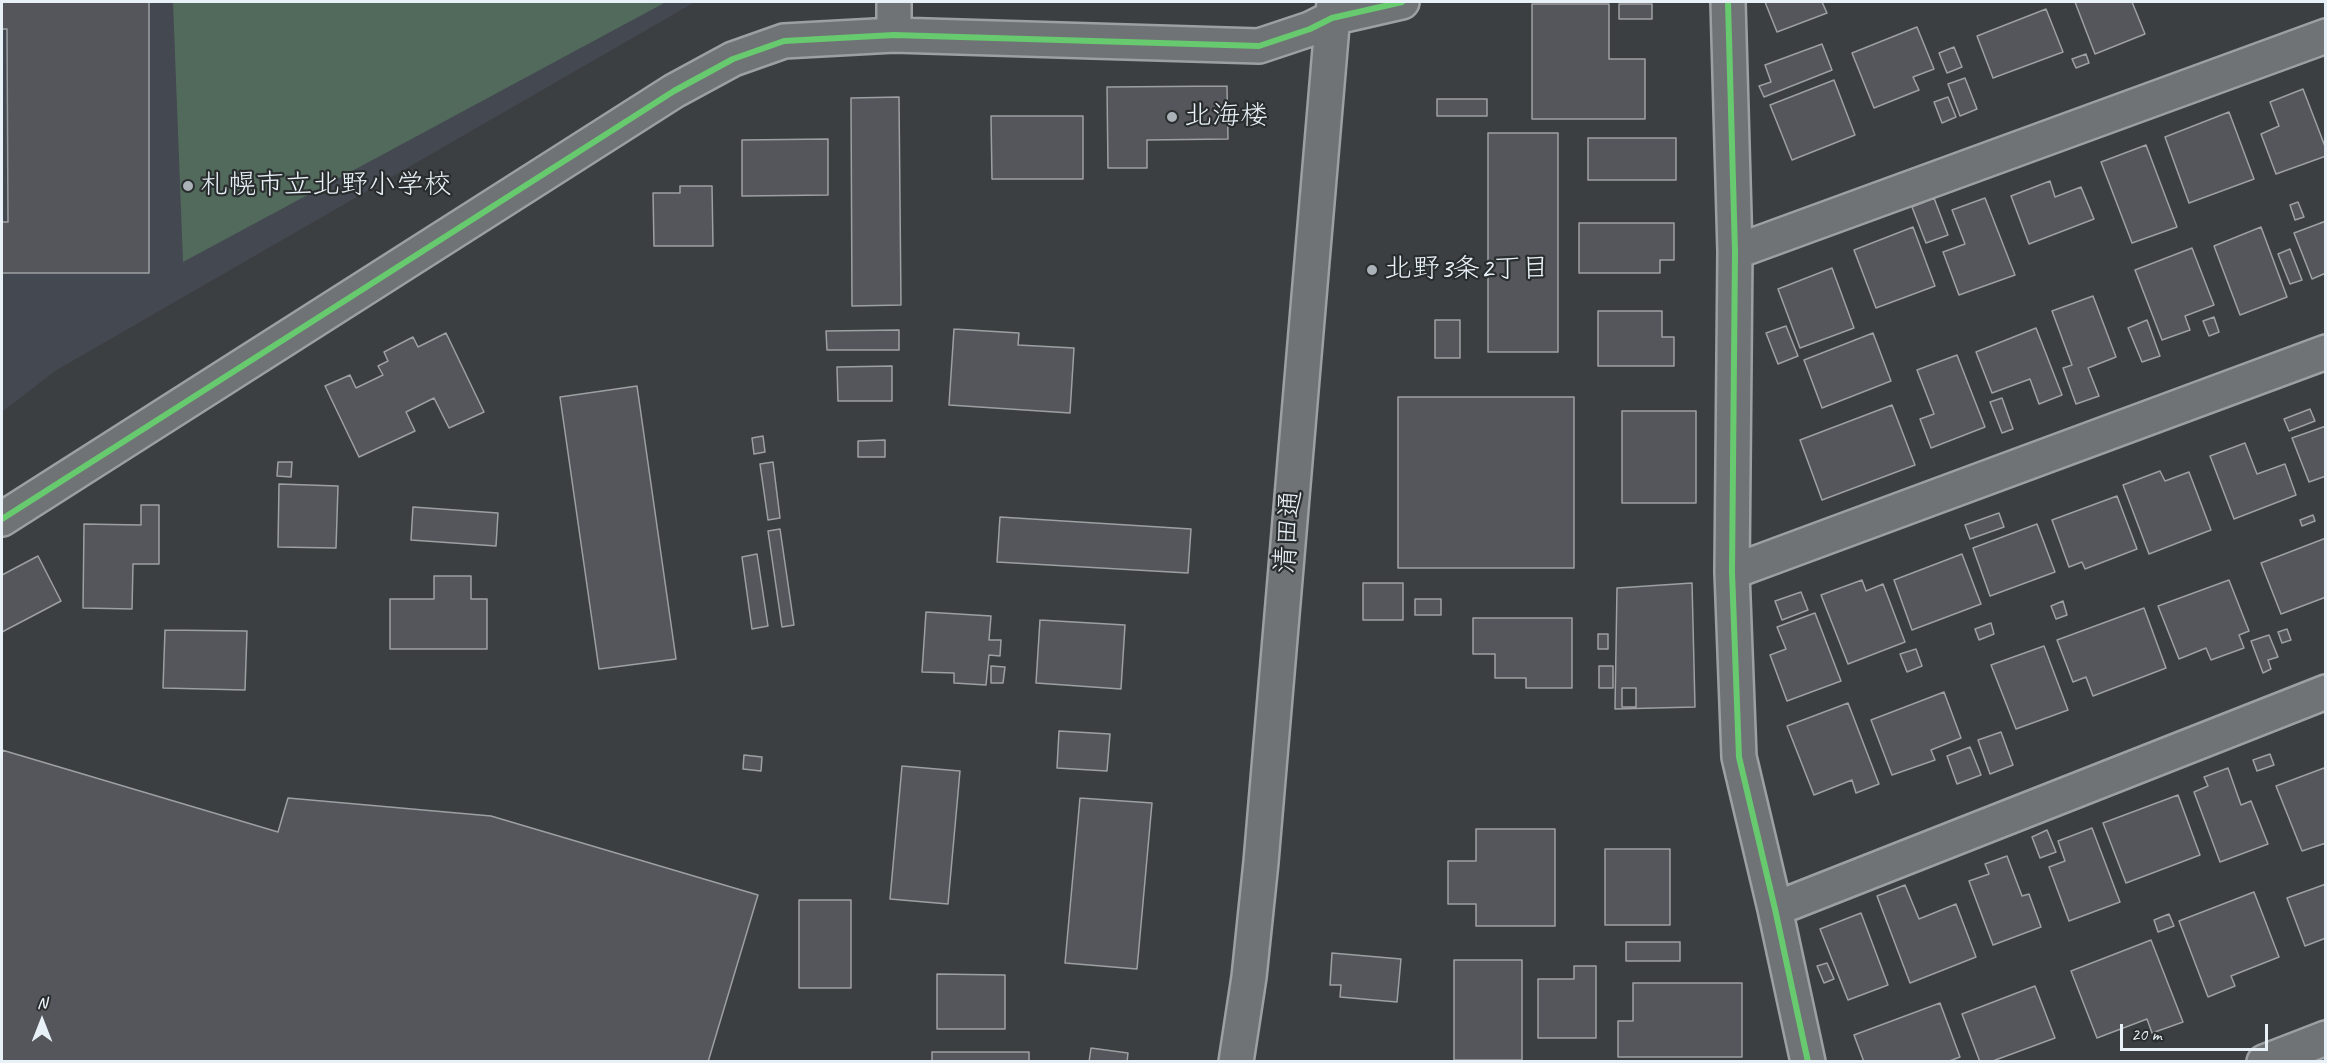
<!DOCTYPE html>
<meta charset="utf-8">
<style>
body{margin:0}
#map{position:relative;width:2327px;height:1063px;overflow:hidden;background:#3c3f42;font-family:Caveat,sans-serif}
canvas{display:block}
.frame{position:absolute;inset:0;border:3px solid #e8f1f8;pointer-events:none}
.north{position:absolute;left:12px;top:991px;width:60px;height:60px;-webkit-text-stroke:4px #2a2d2e;paint-order:stroke;rotate:0deg;font-size:16px;font-weight:700;line-height:24px;text-align:center;color:#e8f1f8}
.north::after{content:'';display:block;margin:auto;width:21px;height:27px;background:#e8f1f8;clip-path:polygon(50% 0,100% 100%,50% 72%,0 100%)}
.scale{position:absolute;left:2120px;top:1024px;width:148px;height:27px;box-sizing:border-box;border:3px solid #e8f1f8;border-top:0;padding-left:8px;font-size:18px;line-height:21px;white-space:nowrap;color:#e8f1f8;-webkit-text-stroke:4px #2a2d2e;paint-order:stroke}
</style>
<div id="map">
<canvas width="2327" height="1063"></canvas>
<div class="frame"></div>
<div class="north">N</div>
<div class="scale">20 m</div>
</div>
<script>
const g = document.querySelector('canvas').getContext('2d');
g.lineJoin = 'round';
function fill(path, color) {
  g.fillStyle = color;
  g.fill(path, 'evenodd');
}
function toPath(rows) {
  const path = new Path2D();
  for (const r of rows) {
    path.moveTo(r[0], r[1]);
    for (let i = 2; i < r.length; i += 2) path.lineTo(r[i], r[i + 1]);
  }
  return path;
}
function trace(path, color, width, dash) {
  g.strokeStyle = color;
  g.lineWidth = width;
  g.lineCap = dash ? 'butt' : 'round';
  g.setLineDash(dash || []);
  g.stroke(path);
}
function label(font, color, halo, rows, align = 'center') {
  g.font = font + ' Caveat,"Klee One",sans-serif';
  g.lineWidth = 4.5;
  g.setLineDash([]);
  g.textBaseline = 'middle';
  g.strokeStyle = halo;
  g.fillStyle = color;
  for (const [text, x, y, turn = 0] of rows) {
    g.save();
    g.translate(x, y);
    g.rotate((+turn || 0) * Math.PI / 180);
    g.textAlign = isNaN(turn) ? turn : align;
    if (halo) g.strokeText(text, 0, 0);
    g.fillText(text, 0, 0);
    g.restore();
  }
}
const built = toPath([
 [2,2,695,2,55,371,2,412]
]);
const green = toPath([
 [173,2,666,2,183,262]
]);
const building = toPath([
 [2,2,149,2,149,273,2,273,2,222,8,222,7,29,2,29,2,2],
 [1765,2,1822,2,1827,13,1777,32,1765,2],
 [2075,2,2132,2,2145,34,2095,54,2075,2],
 [1532,4,1609,4,1609,59,1645,59,1645,119,1532,119,1532,4],
 [1619,4,1652,4,1652,19,1619,19,1619,4],
 [2046,9,2063,52,1993,78,1977,36,2046,9],
 [1917,27,1934,69,1913,77,1919,90,1874,108,1852,53,1917,27],
 [1822,44,1832,70,1764,97,1759,86,1771,82,1765,65,1822,44],
 [1954,47,1962,67,1947,73,1939,53,1954,47],
 [2086,54,2089,63,2076,68,2072,59,2086,54],
 [1965,78,1977,109,1960,116,1948,84,1965,78],
 [1834,80,1855,135,1792,160,1770,105,1834,80],
 [1227,86,1228,139,1147,140,1147,168,1108,168,1107,87,1227,86],
 [2303,89,2326,149,2326,156,2276,174,2261,134,2279,126,2270,102,2303,89],
 [899,97,901,305,852,306,851,98,899,97],
 [1948,97,1956,117,1942,123,1934,102,1948,97],
 [1437,99,1487,99,1487,116,1437,116,1437,99],
 [2229,112,2254,179,2189,203,2165,137,2229,112],
 [991,116,1083,116,1083,179,992,179,991,116],
 [1488,133,1558,133,1558,352,1488,352,1488,133],
 [1588,138,1676,138,1676,180,1588,180,1588,138],
 [828,139,828,195,742,196,742,140,828,139],
 [2146,145,2177,227,2132,243,2101,162,2146,145],
 [2050,181,2055,197,2081,187,2094,219,2029,244,2011,196,2050,181],
 [680,186,712,186,713,246,654,246,653,193,680,193,680,186],
 [1934,198,1948,235,1926,243,1912,207,1934,198],
 [1985,198,2015,275,1959,295,1943,252,1965,244,1952,210,1985,198],
 [2298,202,2304,217,2295,220,2290,205,2298,202],
 [2326,221,2326,273,2312,279,2294,233,2326,221],
 [1579,223,1674,223,1674,260,1660,260,1660,273,1579,273,1579,223],
 [1913,227,1935,286,1876,308,1854,250,1913,227],
 [2261,227,2287,297,2240,315,2214,246,2261,227],
 [2192,248,2214,305,2185,316,2190,330,2162,340,2135,270,2192,248],
 [2290,249,2302,280,2290,284,2278,254,2290,249],
 [1832,268,1854,328,1800,348,1778,289,1832,268],
 [2093,296,2116,357,2088,368,2099,396,2076,404,2063,368,2072,365,2052,311,2093,296],
 [1598,311,1662,311,1662,337,1674,337,1674,366,1598,366,1598,311],
 [2214,317,2219,332,2209,336,2203,321,2214,317],
 [1435,320,1460,320,1460,358,1435,358,1435,320],
 [2147,320,2160,356,2142,362,2128,328,2147,320],
 [1786,326,1798,356,1778,364,1766,333,1786,326],
 [2036,328,2062,395,2039,404,2030,379,1992,393,1976,352,2036,328],
 [954,329,1019,333,1018,345,1074,348,1070,413,949,405,954,329],
 [899,330,899,350,827,350,826,331,899,330],
 [446,333,484,412,449,428,434,398,406,412,415,431,359,457,325,386,350,375,356,388,383,375,378,366,388,361,384,352,413,337,418,347,446,333],
 [1873,333,1891,381,1822,408,1804,360,1873,333],
 [1957,355,1985,427,1931,448,1920,419,1934,414,1917,370,1957,355],
 [892,366,892,401,838,401,837,367,892,366],
 [637,386,676,659,599,669,560,397,637,386],
 [1398,397,1574,397,1574,568,1398,568,1398,397],
 [2002,398,2013,429,2002,433,1990,402,2002,398],
 [1892,405,1915,465,1822,500,1800,440,1892,405],
 [2310,409,2315,421,2289,431,2284,419,2310,409],
 [1622,411,1696,411,1696,503,1622,503,1622,411],
 [2326,426,2326,476,2309,482,2292,438,2326,426],
 [763,436,765,452,754,454,752,438,763,436],
 [885,440,885,457,858,457,858,441,885,440],
 [2245,443,2257,474,2285,464,2296,495,2234,519,2210,456,2245,443],
 [278,462,292,462,291,477,277,476,278,462],
 [773,462,780,518,768,520,760,464,773,462],
 [2160,471,2165,481,2189,472,2211,530,2149,554,2123,485,2160,471],
 [279,484,338,486,336,548,278,547,279,484],
 [2117,496,2137,549,2085,569,2082,562,2069,567,2052,520,2117,496],
 [141,505,159,505,159,564,133,564,132,609,83,608,84,524,141,525,141,505],
 [413,507,498,513,496,546,411,540,413,507],
 [1999,513,2004,527,1970,539,1965,525,1999,513],
 [2313,515,2315,521,2302,526,2300,520,2313,515],
 [1000,517,1191,529,1188,573,997,562,1000,517],
 [2037,524,2055,572,1990,596,1973,548,2037,524],
 [780,529,794,625,782,627,768,531,780,529],
 [2326,538,2326,597,2281,614,2261,563,2326,538],
 [757,554,768,626,752,629,742,557,757,554],
 [1962,554,1981,604,1912,630,1894,580,1962,554],
 [38,556,61,601,2,632,2,575,38,556],
 [434,576,471,576,471,599,487,599,487,649,390,649,390,599,434,599,434,576],
 [1862,580,1866,591,1883,584,1905,642,1848,664,1821,595,1862,580],
 [2229,580,2249,631,2239,635,2244,648,2211,660,2206,648,2179,659,2158,606,2229,580],
 [1363,583,1403,583,1403,620,1363,620,1363,583],
 [1692,583,1695,707,1615,709,1617,588,1692,583],
 [1801,592,1808,610,1782,620,1775,601,1801,592],
 [1415,599,1441,599,1441,615,1415,615,1415,599],
 [2063,601,2067,615,2056,619,2051,606,2063,601],
 [2144,608,2166,668,2093,696,2086,677,2073,682,2057,640,2144,608],
 [926,612,991,616,989,640,1001,640,1000,656,989,655,986,685,954,683,954,673,922,672,926,612],
 [1815,613,1841,681,1787,701,1770,655,1786,649,1777,627,1815,613],
 [1473,618,1572,618,1572,688,1526,688,1526,678,1495,678,1495,654,1473,654,1473,618],
 [1040,620,1125,625,1121,689,1036,683,1040,620],
 [1991,623,1994,634,1979,640,1975,629,1991,623],
 [2287,629,2291,640,2282,643,2278,632,2287,629],
 [165,630,247,631,245,690,163,688,165,630],
 [1598,634,1608,634,1608,649,1598,649,1598,634],
 [2269,635,2278,657,2268,660,2271,669,2263,673,2251,641,2269,635],
 [2044,646,2068,710,2016,729,1991,665,2044,646],
 [1916,649,1922,666,1907,672,1900,654,1916,649],
 [991,666,1005,667,1003,683,991,683,991,666],
 [1599,666,1613,666,1613,688,1599,688,1599,666],
 [1622,688,1636,688,1636,707,1622,707,1622,688],
 [1944,692,1961,738,1931,750,1935,760,1892,775,1871,720,1944,692],
 [1848,703,1879,784,1856,793,1852,780,1814,795,1787,726,1848,703],
 [1059,731,1110,734,1107,771,1057,768,1059,731],
 [2001,732,2013,765,1990,774,1978,740,2001,732],
 [1970,747,1981,775,1957,784,1947,756,1970,747],
 [2,750,278,832,288,798,491,816,758,895,708,1062,2,1062,2,750],
 [2270,754,2274,765,2257,771,2253,760,2270,754],
 [744,755,762,757,761,771,743,769,744,755],
 [902,766,960,771,948,904,890,899,902,766],
 [2228,768,2241,805,2251,801,2268,844,2220,862,2194,792,2208,786,2204,777,2228,768],
 [2324,768,2326,773,2326,843,2302,851,2276,786,2324,768],
 [2178,795,2200,855,2126,883,2103,823,2178,795],
 [1080,798,1152,803,1137,969,1065,963,1080,798],
 [2092,828,2120,902,2069,921,2049,867,2065,861,2058,841,2092,828],
 [1476,829,1555,829,1555,926,1476,926,1476,904,1448,904,1448,861,1476,861,1476,829],
 [2047,830,2056,852,2040,858,2032,837,2047,830],
 [1605,849,1670,849,1670,925,1605,925,1605,849],
 [2007,856,2022,896,2029,894,2041,927,1993,945,1969,881,1989,874,1985,864,2007,856],
 [2326,884,2326,938,2305,946,2287,898,2326,884],
 [1905,885,1919,919,1956,904,1976,957,1910,983,1877,896,1905,885],
 [2254,892,2279,957,2231,976,2235,986,2208,997,2179,921,2254,892],
 [799,900,851,900,851,988,799,988,799,900],
 [1861,913,1888,985,1848,1000,1820,929,1861,913],
 [2169,914,2174,926,2158,932,2154,920,2169,914],
 [2151,940,2183,1022,2152,1033,2147,1019,2097,1038,2071,971,2151,940],
 [1626,942,1680,942,1680,961,1626,961,1626,942],
 [1332,953,1401,959,1397,1002,1340,997,1341,985,1330,985,1332,953],
 [1454,960,1522,960,1522,1060,1454,1060,1454,960],
 [1827,963,1834,979,1824,983,1817,966,1827,963],
 [1574,966,1596,966,1596,1038,1538,1038,1538,979,1574,979,1574,966],
 [937,974,1005,975,1005,1029,937,1029,937,974],
 [1633,983,1742,983,1742,1057,1618,1057,1618,1021,1633,1021,1633,983],
 [2035,986,2055,1038,1990,1062,1980,1062,1962,1014,2035,986],
 [1940,1003,1960,1057,1947,1062,1864,1062,1854,1035,1940,1003],
 [1091,1048,1128,1053,1127,1062,1089,1062,1091,1048],
 [932,1052,1029,1052,1029,1062,932,1062,932,1052]
]);
const minor = toPath([
 [894,2,894,35],
 [1728,2,1735,252,1732,572,1739,757,1775,909,1808,1062],
 [1735,252,2326,36],
 [2,519,674,91,733,59,784,41,894,35,1259,46,1310,29,1332,18,1402,2],
 [1732,572,2326,352],
 [1775,909,2326,692],
 [1236,1062,1249,977,1261,862,1334,2],
 [2264,1062,2326,1038]
]);
const cycleway = toPath([
 [1728,2,1735,252,1732,572,1739,757,1775,909,1808,1062],
 [2,519,674,91,733,59,784,41,894,35,1259,46,1310,29,1332,18,1402,2]
]);
const markers = [
 [1172,117,6,"#acb3b8"],
 [188,186,6,"#acb3b8"],
 [1372,270,6,"#acb3b8"]
];
const poiNames = [
 ["北海楼",1184,117],
 ["札幌市立北野小学校",200,186],
 ["北野3条2丁目",1384,270]
];
const streetNames = [
 ["清田通",1289,532,-85]
];
fill(built, '#444851');
fill(green, '#526a5c');
fill(building, '#54565b');
trace(building, '#9da0a3', 1.5);
trace(minor, '#9da0a3', 38);
trace(minor, '#6f7376', 33);
trace(cycleway, '#67ca6e', 6);
for (const [x, y, r, color] of markers) {
  const dot = new Path2D();
  dot.arc(x, y, r, 0, 2 * Math.PI);
  g.fillStyle = color;
  g.fill(dot);
  trace(dot, '#2a2d2e', 2);
}
label('28px', '#e8f1f8', '#2a2d2e', poiNames, 'left');
label('28px', '#e8f1f8', '#2a2d2e', streetNames);
</script>
